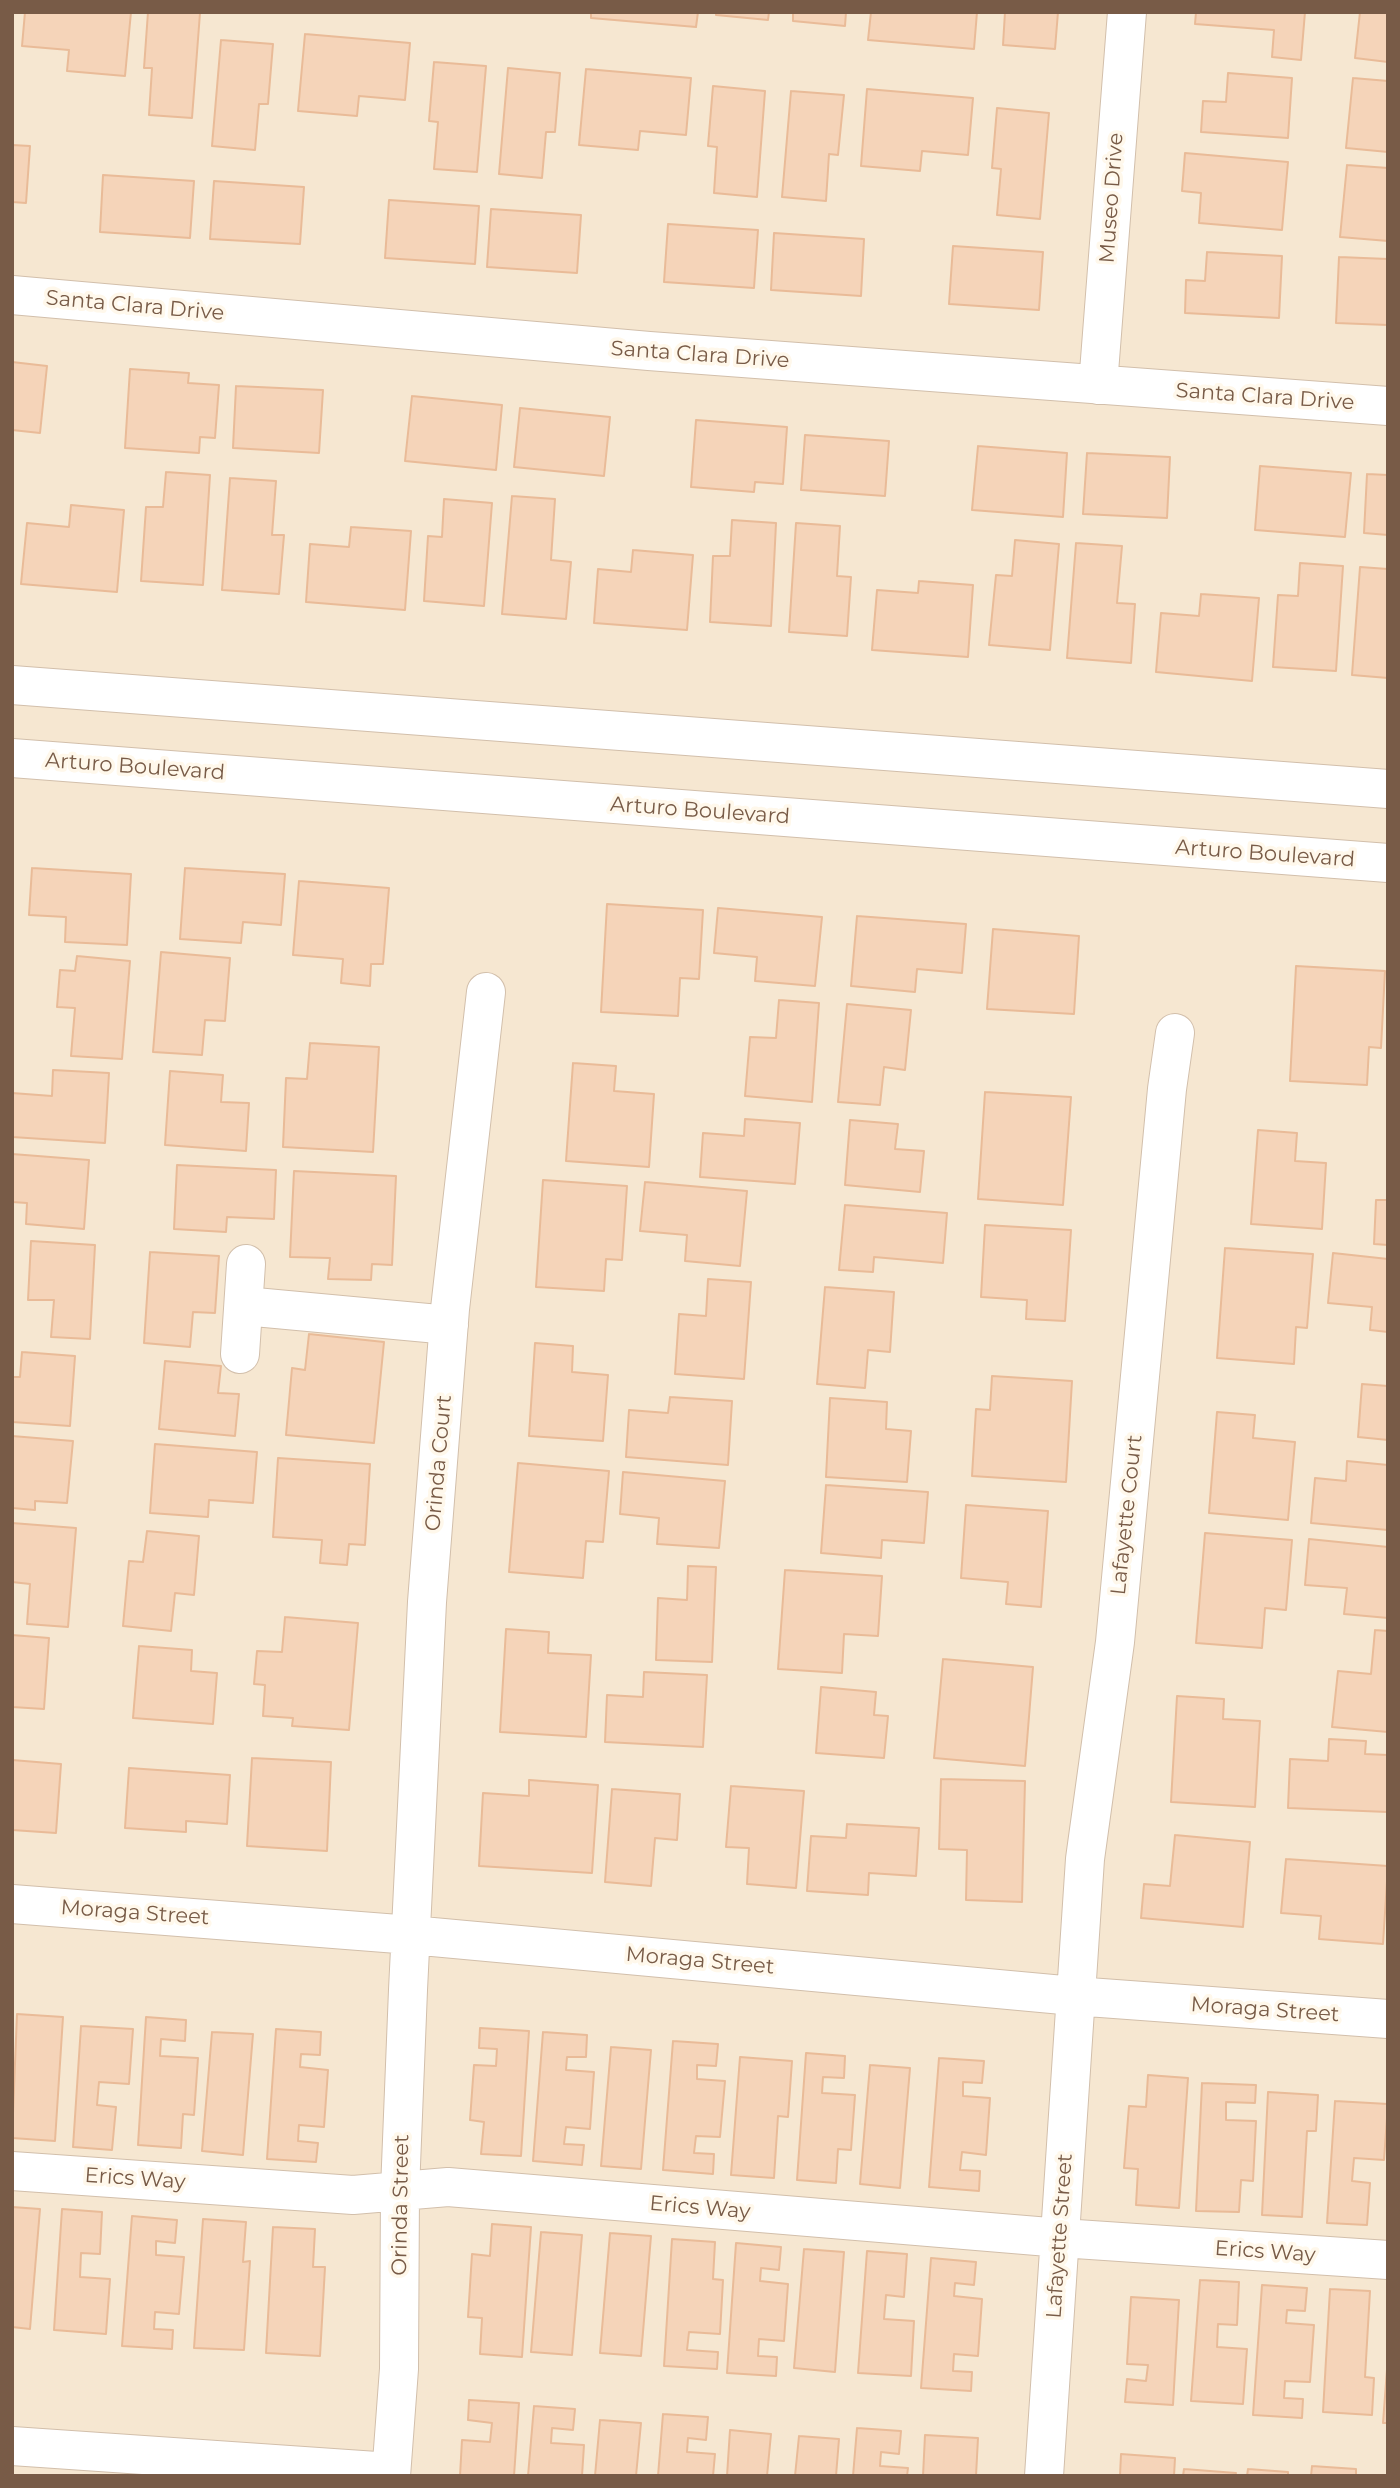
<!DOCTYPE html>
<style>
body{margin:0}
#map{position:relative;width:1400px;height:2488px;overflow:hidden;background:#fef5e4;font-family:Montserrat,sans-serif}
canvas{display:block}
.frame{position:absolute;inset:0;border:14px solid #785b47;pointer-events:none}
</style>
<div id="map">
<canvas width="1400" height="2488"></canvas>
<div class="frame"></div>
</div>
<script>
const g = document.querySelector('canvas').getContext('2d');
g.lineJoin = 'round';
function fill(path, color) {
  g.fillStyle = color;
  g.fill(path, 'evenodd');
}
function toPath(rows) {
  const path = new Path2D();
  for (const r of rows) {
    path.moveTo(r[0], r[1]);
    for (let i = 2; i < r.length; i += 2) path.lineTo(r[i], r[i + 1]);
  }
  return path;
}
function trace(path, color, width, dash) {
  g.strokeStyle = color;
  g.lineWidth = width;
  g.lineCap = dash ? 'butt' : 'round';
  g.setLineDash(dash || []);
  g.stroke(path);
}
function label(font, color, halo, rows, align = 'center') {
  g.font = font + ' Montserrat,sans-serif';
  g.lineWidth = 7;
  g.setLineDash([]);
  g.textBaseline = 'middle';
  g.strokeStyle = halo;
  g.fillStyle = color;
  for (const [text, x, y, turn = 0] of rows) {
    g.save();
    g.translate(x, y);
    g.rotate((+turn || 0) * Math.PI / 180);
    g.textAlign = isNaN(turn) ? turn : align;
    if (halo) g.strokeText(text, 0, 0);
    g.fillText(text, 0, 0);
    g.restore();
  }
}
const residential = toPath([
 [12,12,1388,12,1388,2476,12,2476]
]);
const building = toPath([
 [25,12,131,12,125,76,67,71,69,50,22,46,25,12],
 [148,12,200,13,192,118,149,115,152,68,144,68,148,12],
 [591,12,698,12,696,27,591,18,591,12],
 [716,12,769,12,768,20,716,15,716,12],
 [793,12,846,12,845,26,793,21,793,12],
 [871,12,977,12,974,49,868,40,871,12],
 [1005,12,1058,12,1055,49,1003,45,1005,12],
 [1196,12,1305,12,1301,60,1272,57,1274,30,1195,24,1196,12],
 [1360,12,1388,12,1388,62,1355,58,1360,12],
 [305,34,410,43,405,100,359,96,357,116,298,111,305,34],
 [221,40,273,44,268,104,259,104,255,150,212,146,221,40],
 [434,62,486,66,477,172,434,169,438,122,429,121,434,62],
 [508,68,560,73,555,132,546,132,542,178,499,174,508,68],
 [586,69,691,78,686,135,640,131,638,150,579,145,586,69],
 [1228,73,1292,78,1288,138,1201,132,1203,101,1226,102,1228,73],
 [1353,78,1388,81,1388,152,1346,148,1353,78],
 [713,86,765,91,757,197,714,193,717,147,708,146,713,86],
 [867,89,973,98,968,155,922,151,920,171,861,166,867,89],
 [791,91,844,95,838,155,829,154,826,201,782,197,791,91],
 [997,108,1049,113,1040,219,997,215,1001,169,992,168,997,108],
 [12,145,30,146,26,203,12,202,12,145],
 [1185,153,1288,162,1282,230,1199,223,1201,193,1182,191,1185,153],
 [1347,165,1388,168,1388,241,1340,237,1347,165],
 [103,175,194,181,190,238,100,232,103,175],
 [214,181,304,187,300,244,210,239,214,181],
 [389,200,479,206,475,264,385,258,389,200],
 [491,209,581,215,577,273,487,267,491,209],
 [668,224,758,230,754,288,664,282,668,224],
 [774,233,864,239,861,296,771,290,774,233],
 [953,246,1043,252,1039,310,949,304,953,246],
 [1207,252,1282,256,1279,318,1185,313,1186,280,1205,281,1207,252],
 [1339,257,1388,259,1388,325,1336,323,1339,257],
 [12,362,47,366,40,433,12,430,12,362],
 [130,369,189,373,188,383,219,385,215,438,200,437,199,453,125,448,130,369],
 [236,386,323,390,319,453,233,448,236,386],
 [412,396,502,405,496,470,405,461,412,396],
 [520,408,610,417,604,476,514,467,520,408],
 [696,420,787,427,783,484,755,482,754,492,691,487,696,420],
 [805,435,889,441,885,496,801,490,805,435],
 [978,446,1067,453,1063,517,972,510,978,446],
 [1087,453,1170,457,1167,518,1083,514,1087,453],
 [1260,466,1351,473,1345,537,1255,530,1260,466],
 [166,472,210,475,203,585,141,581,146,507,163,507,166,472],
 [1367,474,1388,475,1388,535,1364,533,1367,474],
 [230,478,276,481,272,535,284,535,279,594,222,590,230,478],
 [512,496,555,499,551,560,571,562,566,619,502,614,512,496],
 [444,499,492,503,484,606,424,601,428,536,442,537,444,499],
 [71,505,124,510,117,592,21,584,27,523,69,527,71,505],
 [732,520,776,523,771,626,710,622,713,556,730,556,732,520],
 [796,523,840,526,837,576,851,577,847,636,789,632,796,523],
 [351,527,411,531,405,610,306,602,310,544,349,547,351,527],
 [1015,540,1059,544,1050,650,989,645,996,575,1012,576,1015,540],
 [1076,543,1122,546,1117,603,1135,604,1131,663,1067,658,1076,543],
 [633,550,693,555,687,630,594,623,598,569,631,572,633,550],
 [1300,563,1343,566,1336,671,1273,667,1278,595,1298,596,1300,563],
 [1360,567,1388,569,1388,678,1352,675,1360,567],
 [919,581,973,585,968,657,872,650,877,590,918,593,919,581],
 [1201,594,1259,598,1252,681,1156,672,1161,613,1199,616,1201,594],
 [32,868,131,874,127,945,65,942,66,917,29,915,32,868],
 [185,868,285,874,281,925,243,922,241,943,180,939,185,868],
 [299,881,389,888,383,964,371,964,370,986,341,983,343,959,293,955,299,881],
 [607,904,703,910,699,979,680,978,678,1016,601,1012,607,904],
 [718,908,822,917,815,986,755,981,757,957,714,953,718,908],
 [857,916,966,924,962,973,917,969,915,992,851,986,857,916],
 [993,929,1079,936,1074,1014,987,1009,993,929],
 [161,952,230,958,225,1021,205,1020,202,1055,153,1052,161,952],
 [77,956,130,961,122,1059,71,1056,75,1008,57,1007,60,970,75,971,77,956],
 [1296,966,1385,971,1381,1048,1369,1047,1367,1085,1290,1081,1296,966],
 [779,1000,819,1003,812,1102,745,1096,750,1037,776,1038,779,1000],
 [847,1004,911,1010,905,1070,884,1067,880,1105,838,1102,847,1004],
 [310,1043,379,1047,373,1152,283,1147,286,1078,307,1079,310,1043],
 [573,1063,616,1066,614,1091,654,1094,649,1167,566,1161,573,1063],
 [53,1070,109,1073,105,1143,12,1137,12,1093,52,1096,53,1070],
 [170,1071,223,1075,221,1102,249,1103,246,1151,165,1145,170,1071],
 [985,1092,1071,1097,1063,1205,978,1199,985,1092],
 [745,1119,800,1123,795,1184,700,1177,703,1133,744,1136,745,1119],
 [850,1120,898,1124,895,1149,924,1151,920,1192,845,1185,850,1120],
 [1258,1130,1297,1133,1295,1161,1326,1163,1322,1229,1251,1224,1258,1130],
 [12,1154,89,1160,84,1229,26,1224,27,1203,12,1202,12,1154],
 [177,1165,276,1170,274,1219,227,1217,226,1232,174,1229,177,1165],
 [294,1171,396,1176,392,1265,372,1264,371,1280,328,1279,330,1258,290,1257,294,1171],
 [543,1180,627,1186,622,1260,606,1259,604,1291,536,1287,543,1180],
 [645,1182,747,1191,740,1266,685,1261,687,1235,640,1231,645,1182],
 [1376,1200,1388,1200,1388,1245,1374,1244,1376,1200],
 [845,1205,947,1213,943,1263,874,1257,873,1272,839,1270,845,1205],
 [985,1225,1071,1230,1065,1321,1026,1319,1027,1300,981,1297,985,1225],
 [31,1241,95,1245,90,1339,51,1337,54,1300,28,1300,31,1241],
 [1225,1248,1313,1254,1307,1328,1296,1327,1294,1364,1217,1358,1225,1248],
 [150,1252,219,1256,215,1313,193,1312,190,1347,144,1343,150,1252],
 [1333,1253,1388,1259,1388,1332,1370,1330,1372,1307,1328,1303,1333,1253],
 [708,1279,751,1282,744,1379,675,1374,679,1314,706,1316,708,1279],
 [825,1287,894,1292,890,1352,868,1350,865,1388,817,1384,825,1287],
 [309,1334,384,1342,374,1443,286,1435,292,1368,305,1370,309,1334],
 [535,1343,573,1346,572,1372,608,1375,603,1441,529,1436,535,1343],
 [22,1352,75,1356,70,1426,12,1422,12,1377,20,1377,22,1352],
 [165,1361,221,1366,218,1393,239,1394,235,1436,159,1429,165,1361],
 [992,1376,1072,1381,1066,1482,972,1476,976,1409,990,1410,992,1376],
 [1362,1384,1388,1386,1388,1440,1358,1437,1362,1384],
 [670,1397,732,1401,728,1465,626,1457,629,1410,668,1413,670,1397],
 [830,1398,887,1402,886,1429,911,1431,907,1482,826,1477,830,1398],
 [1217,1412,1255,1415,1253,1438,1295,1442,1288,1520,1209,1513,1217,1412],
 [12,1436,73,1441,67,1503,35,1501,35,1510,12,1508,12,1436],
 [155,1444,257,1452,253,1503,209,1500,208,1517,150,1513,155,1444],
 [278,1458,370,1464,365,1545,349,1544,347,1565,320,1563,322,1540,273,1537,278,1458],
 [1347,1461,1388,1465,1388,1530,1311,1523,1315,1478,1346,1481,1347,1461],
 [518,1463,609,1471,603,1542,586,1541,583,1578,509,1572,518,1463],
 [623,1472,725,1481,719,1548,657,1544,659,1518,620,1514,623,1472],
 [826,1485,928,1492,924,1543,882,1540,881,1558,821,1553,826,1485],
 [966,1505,1048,1511,1041,1607,1006,1604,1008,1582,961,1578,966,1505],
 [12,1523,76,1528,68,1627,27,1624,30,1584,12,1582,12,1523],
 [147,1531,199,1536,194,1595,175,1593,171,1631,123,1626,129,1561,143,1562,147,1531],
 [1205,1533,1292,1540,1286,1610,1265,1608,1262,1648,1196,1643,1205,1533],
 [1309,1539,1388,1547,1388,1618,1344,1614,1347,1588,1305,1585,1309,1539],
 [688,1566,716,1567,712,1662,656,1660,658,1598,687,1600,688,1566],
 [785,1570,882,1576,878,1636,844,1634,842,1673,778,1669,785,1570],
 [285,1617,358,1623,349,1730,292,1726,293,1718,263,1716,265,1685,254,1684,257,1651,282,1652,285,1617],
 [506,1629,549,1632,548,1653,591,1655,586,1737,500,1732,506,1629],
 [1375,1630,1388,1631,1388,1732,1332,1727,1338,1671,1371,1674,1375,1630],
 [12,1635,49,1638,44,1709,12,1707,12,1635],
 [139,1646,192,1650,191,1671,217,1673,213,1724,133,1718,139,1646],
 [943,1659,1033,1667,1025,1766,934,1758,943,1659],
 [644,1672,707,1675,703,1747,605,1742,607,1695,643,1697,644,1672],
 [821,1687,876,1692,874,1715,888,1716,884,1758,816,1753,821,1687],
 [1177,1696,1224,1699,1223,1719,1260,1721,1255,1807,1171,1802,1177,1696],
 [1329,1739,1366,1741,1365,1754,1388,1755,1388,1812,1288,1808,1290,1759,1328,1761,1329,1739],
 [252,1758,331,1762,327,1851,247,1846,252,1758],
 [12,1760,61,1764,56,1833,12,1830,12,1760],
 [129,1768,230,1775,227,1824,186,1821,186,1832,125,1828,129,1768],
 [941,1779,1025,1781,1022,1902,966,1900,967,1850,939,1849,941,1779],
 [529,1780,598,1785,592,1873,479,1866,483,1793,529,1796,529,1780],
 [731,1786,804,1791,796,1888,747,1884,749,1848,726,1847,731,1786],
 [612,1789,680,1794,677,1840,655,1838,651,1886,605,1882,612,1789],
 [847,1824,919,1828,916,1876,869,1873,868,1895,807,1891,811,1836,846,1838,847,1824],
 [1175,1835,1250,1842,1243,1927,1141,1918,1144,1884,1170,1886,1175,1835],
 [1286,1859,1388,1866,1383,1944,1319,1939,1321,1916,1281,1913,1286,1859],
 [17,2014,63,2017,55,2141,12,2138,17,2014],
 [146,2017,186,2020,185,2041,161,2039,160,2056,198,2058,194,2115,183,2114,181,2148,138,2145,146,2017],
 [81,2026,133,2029,129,2084,99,2082,97,2105,116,2107,112,2150,73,2147,81,2026],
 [480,2028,529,2031,521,2156,481,2154,484,2122,470,2120,474,2065,496,2066,497,2049,479,2048,480,2028],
 [276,2029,321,2032,320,2055,301,2054,300,2067,328,2070,324,2127,299,2125,298,2141,318,2143,316,2162,267,2159,276,2029],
 [212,2032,253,2034,243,2155,202,2151,212,2032],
 [543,2032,587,2035,586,2057,567,2057,566,2070,594,2072,590,2129,566,2127,564,2144,584,2145,582,2165,533,2161,543,2032],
 [673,2041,718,2044,716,2066,697,2065,697,2079,725,2081,720,2137,696,2136,694,2153,714,2154,713,2174,663,2170,673,2041],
 [611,2047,651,2050,641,2169,601,2166,611,2047],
 [806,2053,845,2056,844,2078,823,2077,822,2093,855,2095,851,2150,838,2149,836,2183,797,2180,806,2053],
 [740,2057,792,2061,788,2117,778,2116,774,2178,731,2175,740,2057],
 [939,2058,984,2061,982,2083,963,2082,963,2096,990,2098,986,2155,962,2152,960,2170,980,2171,979,2191,929,2187,939,2058],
 [870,2065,910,2068,900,2188,860,2184,870,2065],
 [1148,2075,1188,2078,1179,2208,1136,2205,1138,2169,1124,2168,1129,2106,1146,2107,1148,2075],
 [1202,2083,1256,2085,1255,2103,1226,2102,1226,2120,1256,2121,1253,2181,1241,2180,1239,2212,1196,2211,1202,2083],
 [1268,2092,1318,2095,1316,2131,1307,2131,1302,2217,1262,2215,1268,2092],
 [1335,2101,1388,2104,1384,2160,1354,2158,1352,2181,1370,2183,1367,2225,1327,2223,1335,2101],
 [12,2207,40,2209,30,2329,12,2327,12,2207],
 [62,2209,102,2212,100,2254,81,2253,80,2277,110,2279,106,2334,54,2330,62,2209],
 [132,2216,177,2220,175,2243,156,2241,156,2255,184,2257,179,2314,155,2312,154,2329,173,2330,172,2349,122,2346,132,2216],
 [203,2219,246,2222,243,2262,250,2261,244,2350,194,2348,203,2219],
 [492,2224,531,2227,522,2357,480,2354,482,2318,468,2317,472,2254,490,2256,492,2224],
 [273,2227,315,2229,313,2267,325,2267,320,2356,266,2353,273,2227],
 [541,2232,582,2235,572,2355,531,2352,541,2232],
 [610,2233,651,2236,641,2356,600,2353,610,2233],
 [672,2239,715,2242,713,2279,723,2280,720,2334,689,2332,687,2350,718,2352,717,2369,664,2366,672,2239],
 [736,2243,781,2247,779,2270,761,2268,760,2281,788,2284,784,2341,759,2339,758,2356,777,2357,776,2376,727,2373,736,2243],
 [804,2249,844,2252,835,2372,794,2368,804,2249],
 [867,2251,907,2254,904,2297,886,2295,884,2319,914,2321,911,2376,858,2373,867,2251],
 [931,2258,976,2262,974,2285,955,2283,954,2296,982,2299,978,2356,954,2354,953,2371,972,2372,971,2391,921,2388,931,2258],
 [1200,2280,1239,2282,1237,2325,1218,2324,1217,2347,1247,2349,1243,2404,1191,2401,1200,2280],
 [1262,2285,1307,2288,1305,2311,1287,2310,1286,2323,1314,2325,1310,2382,1285,2381,1284,2398,1303,2399,1302,2418,1253,2415,1262,2285],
 [1330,2289,1370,2291,1365,2377,1374,2378,1372,2415,1323,2412,1330,2289],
 [1131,2297,1179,2300,1173,2405,1125,2402,1127,2379,1146,2381,1148,2365,1127,2364,1131,2297],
 [1388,2356,1388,2423,1383,2423,1388,2356],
 [469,2400,519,2403,514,2476,460,2476,462,2440,490,2442,492,2423,468,2420,469,2400],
 [534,2406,575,2409,573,2430,552,2428,551,2443,584,2445,582,2476,528,2476,534,2406],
 [663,2414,708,2417,706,2440,688,2438,687,2452,715,2454,713,2476,658,2476,663,2414],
 [600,2420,641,2423,636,2476,595,2476,600,2420],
 [857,2428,901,2431,899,2454,881,2452,880,2466,908,2468,907,2476,853,2476,857,2428],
 [730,2430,771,2434,767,2476,727,2476,730,2430],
 [925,2435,978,2438,976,2476,923,2476,925,2435],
 [799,2436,839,2439,836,2476,795,2476,799,2436],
 [1121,2454,1175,2458,1174,2476,1120,2476,1121,2454],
 [1312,2466,1356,2469,1356,2476,1311,2476,1312,2466],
 [1184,2469,1236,2473,1235,2476,1183,2476,1184,2469],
 [1248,2469,1288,2472,1288,2476,1247,2476,1248,2469]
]);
const minor = toPath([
 [12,295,649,351,1388,406],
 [1098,385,1127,12],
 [12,685,1388,789],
 [12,758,1388,863],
 [244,1306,449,1325],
 [240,1354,246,1264],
 [12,1904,411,1935,1074,1996,1388,2019],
 [12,2171,353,2195,448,2187,1061,2238,1388,2260],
 [12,2446,391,2472],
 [391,2476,399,2369,400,2190,408,1990,427,1602,450,1309,486,992],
 [1044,2476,1085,1859,1115,1642,1167,1089,1175,1033]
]);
const streetNames = [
 ["Museo Drive",1112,198,-86],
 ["Santa Clara Drive",135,306,5],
 ["Santa Clara Drive",700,355,4],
 ["Santa Clara Drive",1265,397,4],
 ["Arturo Boulevard",135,767,4],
 ["Arturo Boulevard",700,811,4],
 ["Arturo Boulevard",1265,854,4],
 ["Orinda Court",439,1463,-85],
 ["Lafayette Court",1127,1515,-84],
 ["Moraga Street",135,1913,4],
 ["Moraga Street",700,1961,5],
 ["Moraga Street",1265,2010,4],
 ["Erics Way",135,2179,4],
 ["Orinda Street",401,2205,-89],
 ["Erics Way",700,2208,5],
 ["Lafayette Street",1060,2236,-86],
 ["Erics Way",1265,2252,4]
];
fill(residential, '#f6e7d1');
fill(building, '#f5d4b9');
trace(building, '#e9bb98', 2);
trace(minor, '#d2bfab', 40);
trace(minor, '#fff', 38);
label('21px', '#785b47', '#fff8eb', streetNames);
</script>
